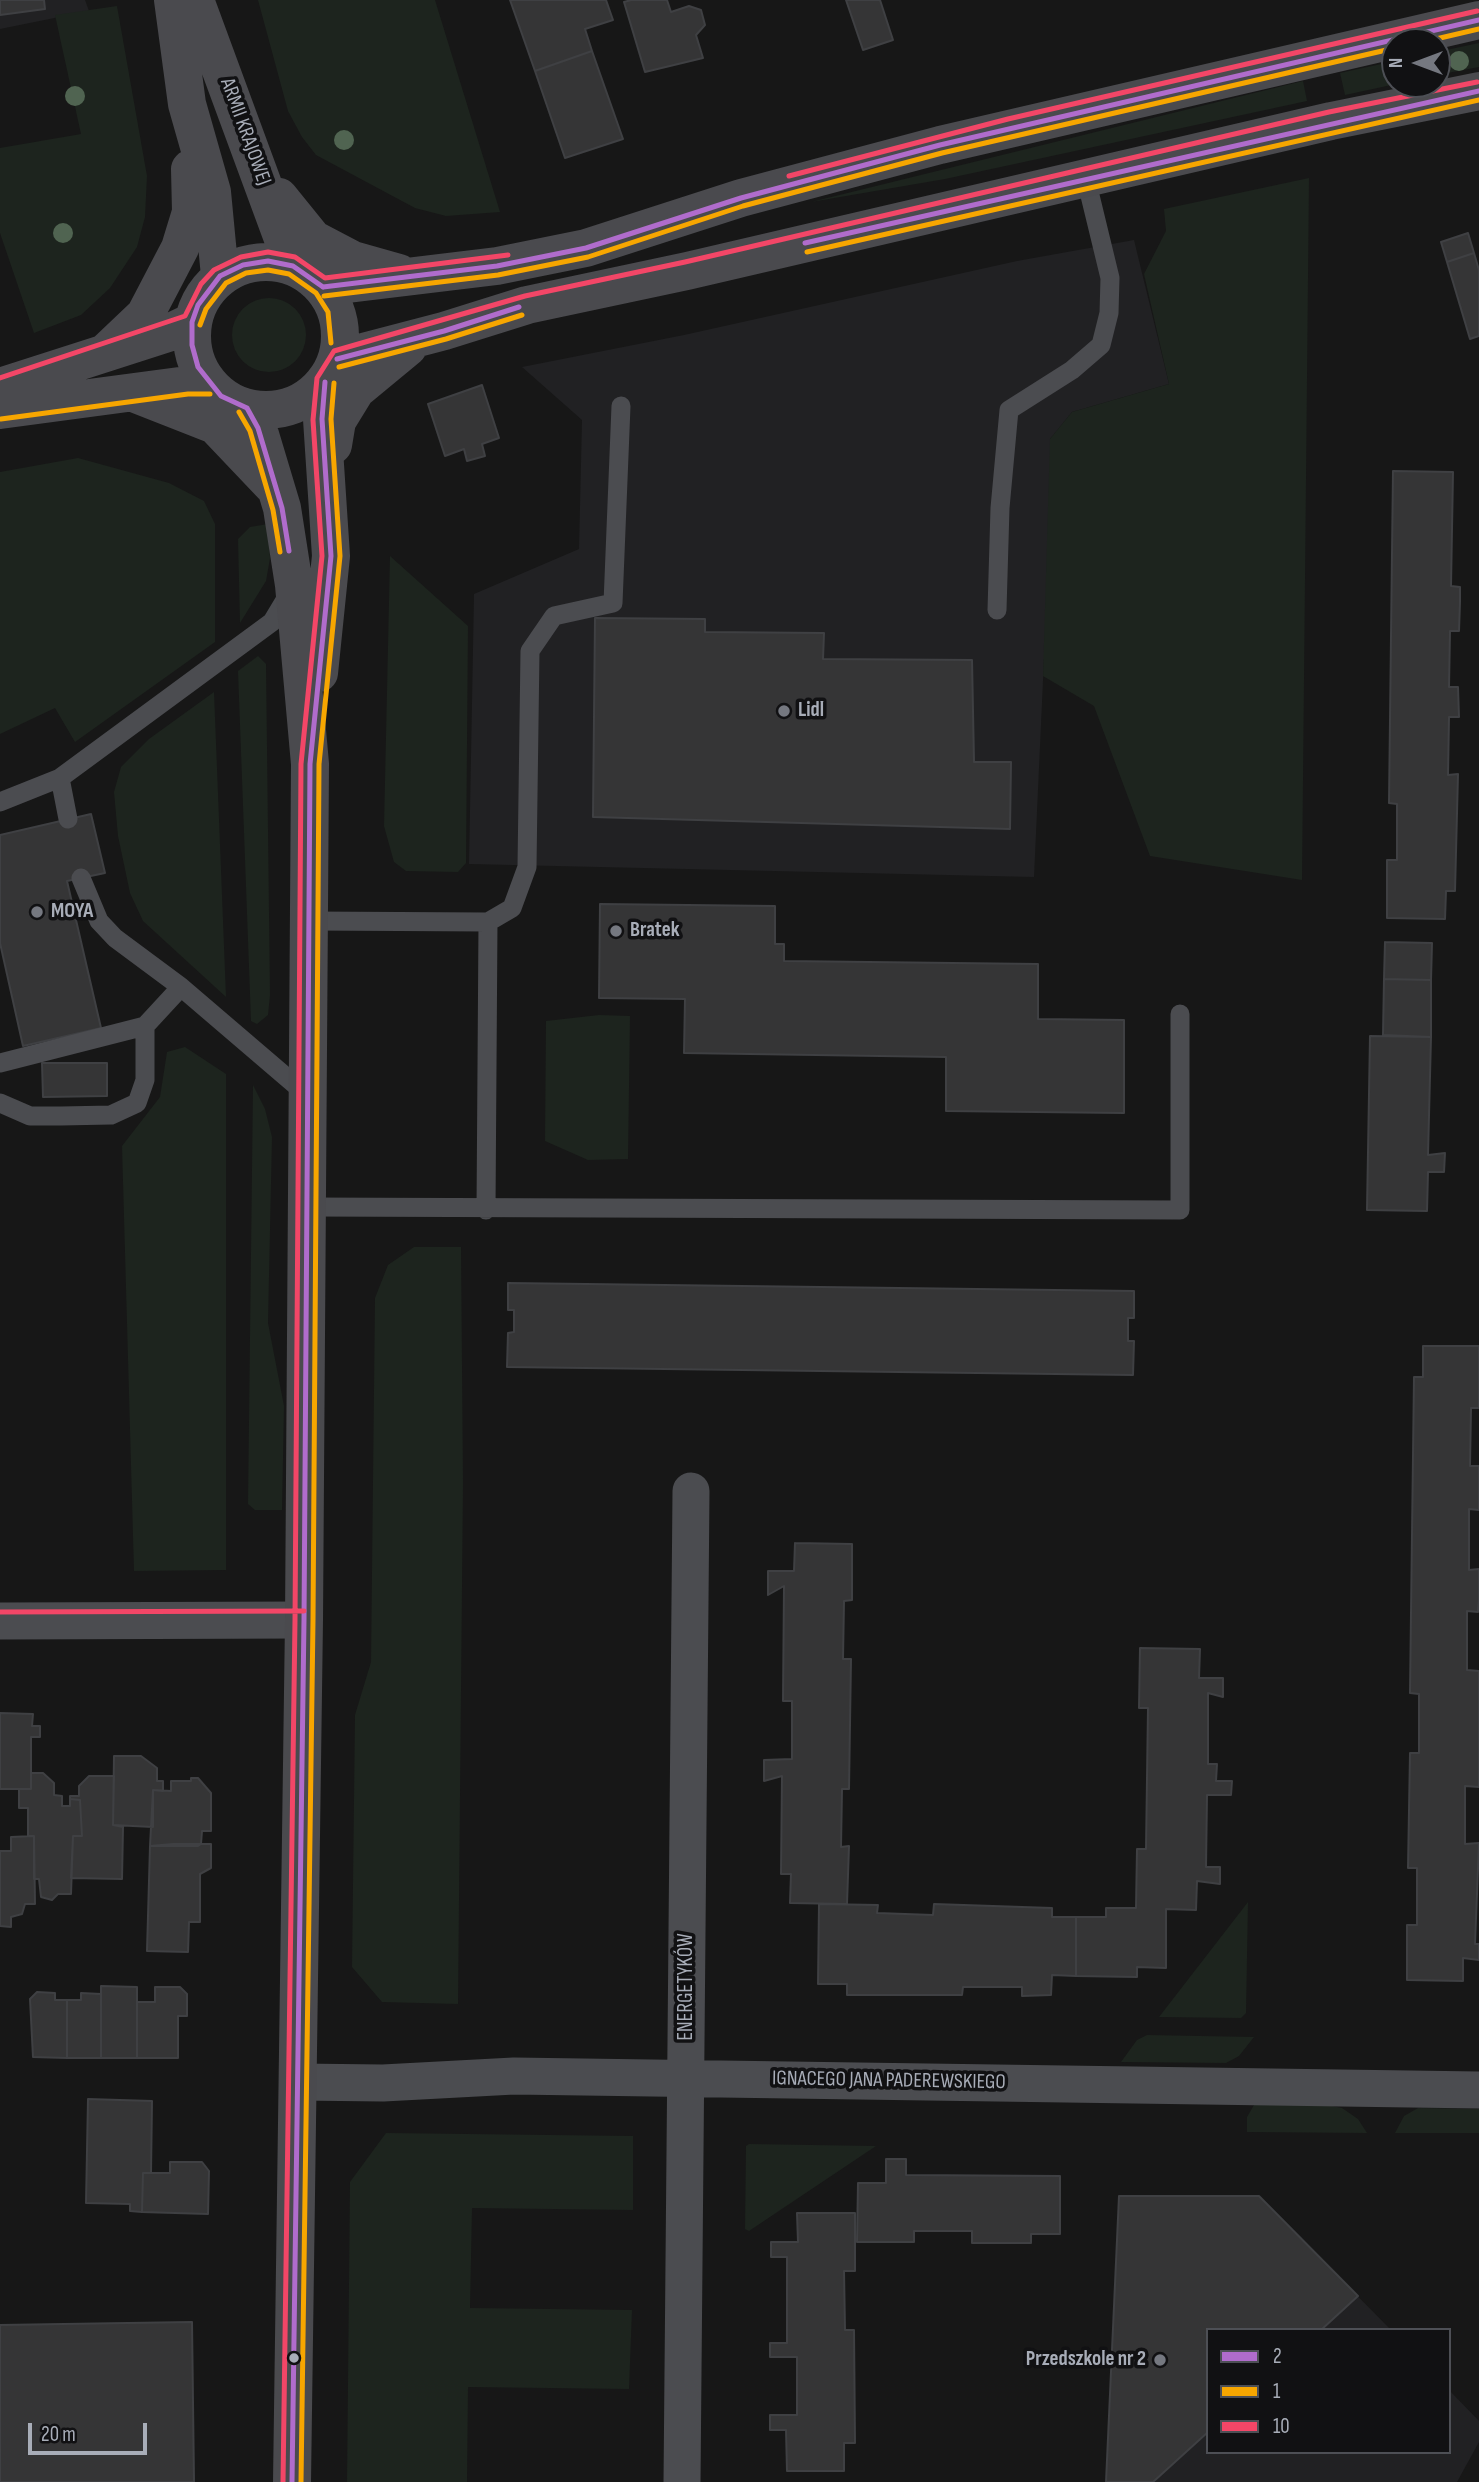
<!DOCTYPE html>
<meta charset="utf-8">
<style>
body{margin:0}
#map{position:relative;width:1479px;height:2482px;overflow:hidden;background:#171717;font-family:"Sofia Sans Condensed",sans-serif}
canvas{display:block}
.legend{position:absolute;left:1206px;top:2328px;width:245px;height:126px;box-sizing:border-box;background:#111113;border:2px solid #4d4f55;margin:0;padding:9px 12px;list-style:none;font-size:21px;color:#a8adb8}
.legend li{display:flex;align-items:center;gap:14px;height:35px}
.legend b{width:35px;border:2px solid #4d4f55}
.north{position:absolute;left:1381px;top:28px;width:70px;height:70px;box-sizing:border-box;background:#111113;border:2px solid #4d4f55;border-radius:50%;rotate:270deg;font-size:19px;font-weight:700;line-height:28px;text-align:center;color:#a8adb8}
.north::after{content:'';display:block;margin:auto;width:24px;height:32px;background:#757880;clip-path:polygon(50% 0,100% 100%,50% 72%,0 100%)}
.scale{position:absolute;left:28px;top:2423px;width:119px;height:32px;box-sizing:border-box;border:4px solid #a8adb8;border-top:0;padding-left:9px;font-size:21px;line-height:24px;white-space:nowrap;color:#a8adb8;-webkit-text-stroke:5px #111113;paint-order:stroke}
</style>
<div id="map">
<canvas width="1479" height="2482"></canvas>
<ul class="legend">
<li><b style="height:9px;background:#b06ccc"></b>2</li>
<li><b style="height:9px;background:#f7a600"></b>1</li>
<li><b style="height:9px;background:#f34667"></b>10</li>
</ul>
<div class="north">N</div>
<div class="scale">20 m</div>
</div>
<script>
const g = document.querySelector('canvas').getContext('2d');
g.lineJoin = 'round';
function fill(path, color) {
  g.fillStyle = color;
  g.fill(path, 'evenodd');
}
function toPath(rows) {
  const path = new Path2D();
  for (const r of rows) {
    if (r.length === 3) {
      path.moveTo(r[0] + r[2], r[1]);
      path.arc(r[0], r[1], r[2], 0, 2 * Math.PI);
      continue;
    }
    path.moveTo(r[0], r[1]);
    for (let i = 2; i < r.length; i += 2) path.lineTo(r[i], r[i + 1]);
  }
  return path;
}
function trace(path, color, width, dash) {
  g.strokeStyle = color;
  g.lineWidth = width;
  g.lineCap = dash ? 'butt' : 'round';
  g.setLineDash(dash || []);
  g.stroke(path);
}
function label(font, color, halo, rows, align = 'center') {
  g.font = font + ' "Sofia Sans Condensed",sans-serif';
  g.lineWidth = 7;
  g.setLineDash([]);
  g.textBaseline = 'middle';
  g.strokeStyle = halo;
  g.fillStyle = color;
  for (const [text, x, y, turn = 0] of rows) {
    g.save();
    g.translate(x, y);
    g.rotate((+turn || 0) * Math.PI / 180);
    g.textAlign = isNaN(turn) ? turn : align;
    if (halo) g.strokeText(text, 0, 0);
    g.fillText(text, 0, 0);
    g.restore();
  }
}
const built = toPath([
 [0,0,85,0,89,11,0,29],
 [1134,240,1169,384,1072,412,1050,439,1050,528,1034,877,469,864,474,594,579,549,582,420,522,367,684,335,1017,261],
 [1119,2196,1259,2196,1391,2330,1208,2330,1208,2452,1449,2452,1449,2390,1479,2421,1479,2442,1457,2482,1106,2482]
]);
const green = toPath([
 [258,0,435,0,500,212,446,216,415,208,316,155,302,137,288,111],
 [117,6,147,176,145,217,137,247,110,288,81,315,34,333,0,233,0,148,81,134,55,15],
 [1479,43,1479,67,1437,75,1437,52],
 [1395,61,1396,84,1345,95,1340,73],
 [1303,81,1307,101,945,179,811,202],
 [1309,178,1302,880,1150,856,1094,706,1043,676,1050,439,1072,412,1169,384,1144,274,1166,231,1164,209],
 [269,335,37],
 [78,458,169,483,204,501,215,524,215,642,75,742,55,708,0,734,0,472],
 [268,524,270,558,266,581,240,623,238,539,250,527],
 [390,556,468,626,466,863,458,872,406,871,394,862,384,826],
 [258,656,266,664,270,995,268,1015,257,1024,251,1021,238,671],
 [214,692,226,997,143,921,130,893,118,836,114,792,121,767,149,739],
 [599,1015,630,1016,628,1159,588,1160,545,1141,546,1021],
 [185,1047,226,1074,226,1570,134,1571,122,1146,160,1097,167,1052],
 [253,1085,265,1109,272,1137,268,1323,284,1406,282,1510,255,1510,248,1504],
 [414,1247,461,1247,463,1483,458,2004,382,2002,352,1967,355,1715,371,1662,375,1298,388,1265],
 [1248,1902,1246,2013,1241,2018,1159,2017],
 [1147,2035,1254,2037,1239,2056,1226,2063,1121,2062,1137,2040],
 [1254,2105,1327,2105,1342,2108,1358,2119,1367,2133,1247,2132,1247,2117],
 [1418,2108,1479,2109,1479,2133,1395,2133,1404,2116],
 [386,2133,633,2136,633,2210,472,2208,470,2308,632,2310,629,2389,468,2387,467,2482,347,2482,350,2182],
 [749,2144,876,2146,749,2231,745,2229,746,2146]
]);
const building = toPath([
 [0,0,44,0,45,9,0,15,0,0],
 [510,0,606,0,613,20,585,29,592,51,535,71,510,0],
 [631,0,667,0,671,12,689,6,701,10,705,25,696,35,703,58,645,72,624,2,631,0],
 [846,0,880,0,893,40,863,50,846,0],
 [592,51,623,139,565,158,535,71,592,51],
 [1468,233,1474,253,1447,262,1441,242,1468,233],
 [1474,253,1479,270,1479,336,1470,339,1447,262,1474,253],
 [482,385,499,438,482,444,485,456,467,461,464,449,445,456,428,404,482,385],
 [1393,471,1453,472,1451,586,1460,587,1460,602,1459,631,1450,631,1449,687,1458,687,1459,717,1449,717,1448,775,1458,774,1455,891,1446,891,1445,919,1387,918,1387,860,1397,860,1397,804,1389,803,1393,471],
 [595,618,705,619,705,632,824,633,823,659,972,660,974,762,1011,762,1010,829,593,817,595,618],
 [91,814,105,873,67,881,101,1028,23,1046,0,943,0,835,91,814],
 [600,904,775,906,775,944,784,944,784,961,1038,964,1038,1019,1124,1020,1124,1113,946,1111,946,1057,684,1053,685,999,599,998,600,904],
 [1385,942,1432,943,1431,980,1384,979,1385,942],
 [1384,979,1431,980,1431,1037,1383,1035,1384,979],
 [1370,1036,1431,1037,1428,1155,1445,1153,1444,1172,1428,1172,1427,1211,1367,1210,1370,1036],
 [42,1063,107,1063,107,1096,43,1097,42,1063],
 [508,1283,1134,1291,1134,1318,1128,1318,1128,1341,1134,1341,1133,1375,507,1367,508,1333,514,1332,514,1310,508,1310,508,1283],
 [1423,1346,1479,1346,1479,1408,1471,1408,1470,1466,1479,1466,1479,1510,1469,1509,1469,1570,1479,1569,1479,1600,1478,1612,1467,1611,1467,1670,1479,1671,1479,1787,1465,1786,1465,1844,1479,1843,1475,1944,1479,1944,1479,1960,1463,1958,1463,1981,1407,1980,1407,1925,1417,1925,1417,1868,1408,1868,1410,1753,1419,1753,1419,1694,1410,1693,1414,1377,1423,1377,1423,1346],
 [795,1543,852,1544,852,1600,844,1601,843,1659,851,1659,849,1789,842,1789,841,1847,849,1846,847,1904,790,1903,791,1874,781,1874,782,1776,764,1781,764,1760,792,1759,792,1701,783,1701,784,1586,768,1595,768,1571,794,1571,795,1543],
 [1140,1648,1200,1649,1199,1678,1223,1678,1223,1697,1208,1693,1208,1764,1217,1764,1216,1781,1232,1781,1231,1795,1207,1795,1206,1867,1220,1867,1220,1884,1197,1881,1196,1910,1166,1909,1166,1968,1137,1967,1137,1977,1076,1976,1076,1917,1106,1917,1106,1908,1136,1908,1137,1849,1146,1849,1148,1708,1139,1708,1140,1648],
 [0,1713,33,1714,32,1726,40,1726,40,1737,31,1737,31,1789,0,1789,0,1713],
 [114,1756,141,1756,157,1768,157,1781,163,1781,163,1791,153,1790,153,1827,113,1825,114,1756],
 [31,1773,43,1773,54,1783,54,1795,62,1796,62,1806,70,1806,70,1799,80,1800,82,1836,73,1836,71,1894,58,1894,52,1900,41,1897,39,1879,34,1879,34,1836,28,1836,28,1808,19,1808,19,1789,31,1789,31,1773],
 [89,1776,114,1776,113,1825,123,1827,122,1879,71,1878,73,1836,82,1836,80,1800,70,1799,70,1796,79,1796,79,1786,89,1776],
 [191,1778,198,1778,211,1793,211,1831,202,1831,201,1844,198,1846,150,1846,153,1790,171,1791,171,1781,191,1781,191,1778],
 [34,1836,35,1904,25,1904,22,1914,11,1917,11,1927,0,1926,0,1851,11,1851,11,1837,34,1836],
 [173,1844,211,1844,211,1868,200,1874,200,1922,189,1922,188,1952,147,1951,150,1846,173,1844],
 [819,1904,878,1905,877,1913,933,1915,934,1904,1052,1908,1052,1917,1076,1917,1076,1976,1052,1975,1051,1995,1022,1996,1022,1987,963,1987,962,1995,847,1995,847,1984,818,1984,819,1904],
 [101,1986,137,1987,137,2058,101,2058,101,1986],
 [155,1987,180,1987,187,1994,187,2016,178,2016,178,2058,137,2058,137,2002,155,2002,155,1987],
 [37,1992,55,1993,55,2000,67,2000,67,2058,33,2057,30,1999,37,1992],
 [81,1993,101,1994,101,2058,67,2058,67,2000,81,2000,81,1993],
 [88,2099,152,2101,151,2173,143,2173,142,2212,130,2211,130,2204,86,2203,88,2099],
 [886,2159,906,2159,906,2175,1060,2176,1060,2234,1031,2234,1031,2243,972,2243,972,2231,914,2231,914,2242,857,2242,858,2183,886,2183,886,2159],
 [170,2162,202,2162,209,2171,208,2214,142,2212,143,2173,170,2173,170,2162],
 [1119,2196,1259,2196,1358,2296,1321,2330,1208,2330,1208,2432,1153,2482,1106,2482,1119,2196],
 [797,2213,855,2213,855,2271,844,2271,845,2330,854,2330,855,2443,844,2443,844,2471,787,2471,786,2430,770,2430,770,2415,797,2415,797,2357,770,2357,770,2343,787,2343,787,2257,771,2257,771,2242,798,2242,797,2213],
 [192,2322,194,2482,0,2482,0,2325,192,2322]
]);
const lane = toPath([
 [997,610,1000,508,1009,410,1072,370,1101,345,1109,313,1110,278,1086,179],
 [60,778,272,622,290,592],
 [0,802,60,778,68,819],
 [81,878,99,921,115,938,181,987,306,1094],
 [310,921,488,922,512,908,527,867,530,651,554,616,613,603,621,406],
 [0,1063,145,1026],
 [0,1103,30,1116,61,1116,111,1115,137,1103,145,1080,145,1026,181,987],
 [307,1207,1180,1210,1180,1014],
 [486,1210,488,922]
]);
const street = toPath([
 [0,1621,304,1620],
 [298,2082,383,2083,514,2076,1479,2090],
 [682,2482,691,1491]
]);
const secondary = toPath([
 [173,0,187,104,212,192,220,276],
 [195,0,293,266],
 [279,197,313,239,353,260,399,273],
 [266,336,74],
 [323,287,497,266,586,248,741,198,940,145,1479,20],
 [105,353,145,315,180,248,191,212,190,169],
 [337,359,444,331,527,305,687,271,1331,121,1479,91],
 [0,387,171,332,192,322],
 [136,394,215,425,272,485],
 [247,408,258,428,282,508,294,585,310,764,304,1620,292,2482],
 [0,410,187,385,210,385],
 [333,445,337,421,356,390,408,347],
 [319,673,331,556,322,419,325,382]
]);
const bus1 = toPath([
 [805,243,1479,91],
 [323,287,497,266,586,248,741,198,940,145,1479,20],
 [337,359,444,331,519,307],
 [247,408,258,428,282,508,289,551],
 [247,408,221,396,198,367,192,345,192,322,198,305,220,276,243,265,268,261,293,266,323,287],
 [292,2482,304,1620,310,764,331,556,322,419,325,382]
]);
const bus2 = toPath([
 [1423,42,1479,29],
 [807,252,1479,100],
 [324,296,498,275,588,257,743,206,942,153,1395,48],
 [200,325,206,309,226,283,246,273,268,270,289,274,316,293,328,312,331,343],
 [339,367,446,339,522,315],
 [239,412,250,431,273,510,280,552],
 [1,419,188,394,210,394],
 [301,2482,313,1620,319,764,340,556,331,419,334,383]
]);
const bus3 = toPath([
 [789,176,1008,119,1477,11],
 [0,378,185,316,201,284,214,270,241,257,268,252,295,257,325,278,508,255],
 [0,1612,304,1611],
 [283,2482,295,1620,301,764,322,556,313,420,317,378,334,351,525,296,685,262,1329,112,1477,82]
]);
const trees = [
 [1459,61],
 [75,96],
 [344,140],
 [63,233]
];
const markers = [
 [784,711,7,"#757880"],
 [37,912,7,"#757880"],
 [616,931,7,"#757880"],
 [294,2358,6,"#a8adb8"],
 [1160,2360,7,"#757880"]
];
const streetNames = [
 ["ARMII KRAJOWEJ",245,132,70],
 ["ENERGETYKÓW",687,1987,-90],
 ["IGNACEGO JANA PADEREWSKIEGO",889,2081,1]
];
const poiNames = [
 ["Lidl",798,711],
 ["MOYA",51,912],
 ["Bratek",630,931],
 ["Przedszkole nr 2",1146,2360,"right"]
];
fill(built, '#212123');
fill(green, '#1d241e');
fill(building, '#353536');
trace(building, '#3f4043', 2);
trace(lane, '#4b4c50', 19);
trace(street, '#4b4c50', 37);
trace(secondary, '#4a4a4e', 38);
trace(bus1, '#b06ccc', 5);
trace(bus2, '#f7a600', 5);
trace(bus3, '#f34667', 5);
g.fillStyle = '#506451';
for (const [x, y] of trees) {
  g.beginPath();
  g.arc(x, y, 10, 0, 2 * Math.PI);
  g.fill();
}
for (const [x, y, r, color] of markers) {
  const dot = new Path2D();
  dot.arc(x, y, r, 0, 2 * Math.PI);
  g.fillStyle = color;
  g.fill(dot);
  trace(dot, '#111113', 2.5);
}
label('21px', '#a8adb8', '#111113', streetNames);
label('bold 21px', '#a8adb8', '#111113', poiNames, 'left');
</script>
